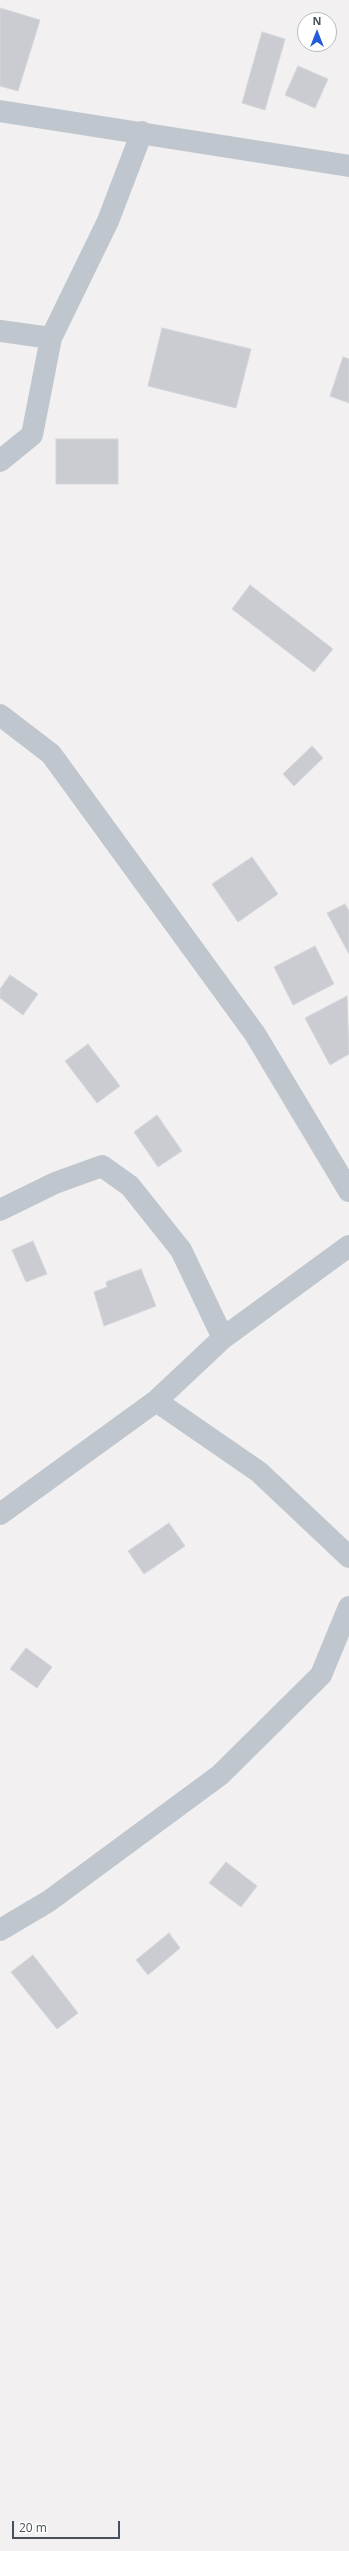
<!DOCTYPE html>
<style>
body{margin:0}
#map{position:relative;width:349px;height:2551px;overflow:hidden;background:#f2f0f0;font-family:"Open Sans",sans-serif}
canvas{display:block}
.north{position:absolute;left:297px;top:12px;width:40px;height:40px;box-sizing:border-box;background:#fff;border:1px solid #b6b9be;border-radius:50%;rotate:0deg;font-size:11px;font-weight:700;line-height:16px;text-align:center;color:#49515d}
.north::after{content:'';display:block;margin:auto;width:14px;height:18px;background:#215cdb;clip-path:polygon(50% 0,100% 100%,50% 72%,0 100%)}
.scale{position:absolute;left:12px;top:2521px;width:108px;height:18px;box-sizing:border-box;border:2px solid #49515d;border-top:0;padding-left:5px;font-size:12px;line-height:14px;white-space:nowrap;color:#49515d;-webkit-text-stroke:3px #fff;paint-order:stroke}
</style>
<div id="map">
<canvas width="349" height="2551"></canvas>
<div class="north">N</div>
<div class="scale">20 m</div>
</div>
<script>
const g = document.querySelector('canvas').getContext('2d');
g.lineJoin = 'round';
function fill(path, color) {
  g.fillStyle = color;
  g.fill(path, 'evenodd');
}
function toPath(rows) {
  const path = new Path2D();
  for (const r of rows) {
    path.moveTo(r[0], r[1]);
    for (let i = 2; i < r.length; i += 2) path.lineTo(r[i], r[i + 1]);
  }
  return path;
}
function trace(path, color, width, dash) {
  g.strokeStyle = color;
  g.lineWidth = width;
  g.lineCap = dash ? 'butt' : 'round';
  g.setLineDash(dash || []);
  g.stroke(path);
}
const building = toPath([
 [0,8,40,20,18,91,0,86,0,8],
 [262,32,285,39,265,110,242,103,262,32],
 [298,66,328,79,315,108,285,95,298,66],
 [162,328,251,349,236,408,148,386,162,328],
 [343,357,349,359,349,403,330,396,343,357],
 [56,439,118,439,118,484,56,484,56,439],
 [250,585,333,649,314,672,232,609,250,585],
 [312,746,323,758,294,786,283,774,312,746],
 [252,857,278,894,238,922,212,884,252,857],
 [345,904,349,911,349,954,327,913,345,904],
 [315,946,334,984,293,1005,274,967,315,946],
 [10,975,38,994,23,1015,0,998,0,989,10,975],
 [347,996,349,1054,330,1065,305,1018,347,996],
 [88,1044,120,1086,97,1103,65,1061,88,1044],
 [157,1115,182,1151,158,1167,134,1132,157,1115],
 [33,1241,47,1274,26,1282,12,1250,33,1241],
 [141,1269,156,1306,104,1326,94,1292,107,1287,106,1282,141,1269],
 [169,1523,185,1546,144,1574,128,1551,169,1523],
 [26,1648,52,1667,37,1688,10,1669,26,1648],
 [226,1862,257,1886,241,1907,209,1883,226,1862],
 [169,1933,180,1948,148,1975,136,1960,169,1933],
 [33,1955,78,2013,57,2029,11,1972,33,1955]
]);
const minor = toPath([
 [0,111,349,166],
 [0,331,51,338],
 [0,461,32,435,51,338,108,221,142,132],
 [0,715,51,754,255,1034,349,1191],
 [0,1210,55,1183,102,1166,130,1186,181,1250,223,1338],
 [156,1401,259,1472,349,1557],
 [0,1514,156,1401,223,1338,349,1246],
 [0,1930,49,1901,220,1775,321,1675,349,1607]
]);
fill(building, '#caccd2');
trace(building, '#d4d6db', 1);
trace(minor, '#bfc6ce', 22);
</script>
